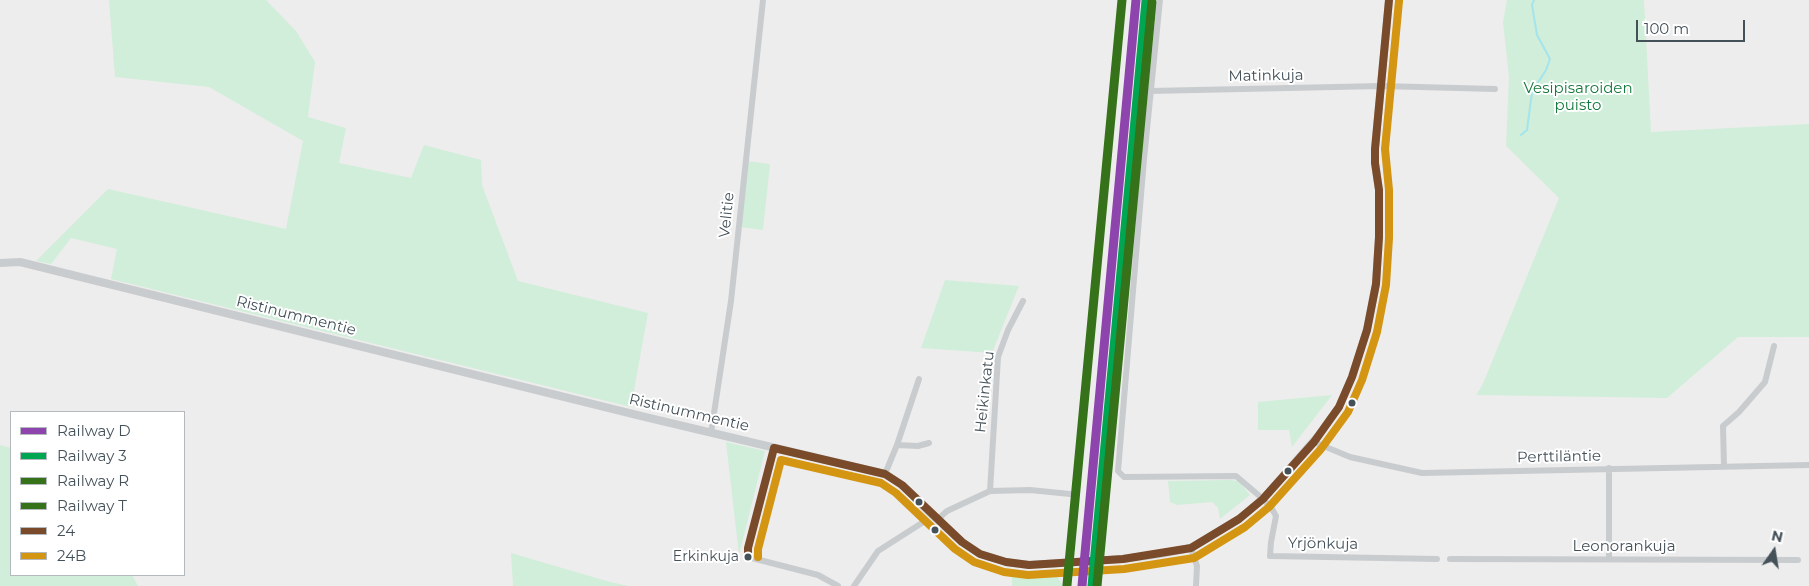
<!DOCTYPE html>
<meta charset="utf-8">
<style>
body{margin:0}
#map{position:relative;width:1809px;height:586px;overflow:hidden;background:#eeeded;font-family:Montserrat,sans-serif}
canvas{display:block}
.legend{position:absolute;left:10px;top:411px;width:175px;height:165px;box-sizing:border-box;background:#fff;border:1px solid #b4b9bd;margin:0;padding:6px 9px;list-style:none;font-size:15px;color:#445159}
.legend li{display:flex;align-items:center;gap:10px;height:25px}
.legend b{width:25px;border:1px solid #b4b9bd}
.north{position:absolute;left:1749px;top:526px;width:50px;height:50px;-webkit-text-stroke:4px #fff;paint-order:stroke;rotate:13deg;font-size:14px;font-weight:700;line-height:20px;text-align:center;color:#445159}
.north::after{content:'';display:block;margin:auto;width:18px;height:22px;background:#445159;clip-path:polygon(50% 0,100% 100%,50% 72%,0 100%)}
.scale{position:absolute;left:1636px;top:20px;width:109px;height:22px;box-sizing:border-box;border:2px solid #445159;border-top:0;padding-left:6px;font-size:15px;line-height:18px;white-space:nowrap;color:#445159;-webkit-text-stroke:4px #fff;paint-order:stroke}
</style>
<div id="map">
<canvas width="1809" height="586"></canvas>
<ul class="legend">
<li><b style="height:6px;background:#8e44ad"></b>Railway D</li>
<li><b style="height:6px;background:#00a651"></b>Railway 3</li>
<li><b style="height:6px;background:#357219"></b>Railway R</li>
<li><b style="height:6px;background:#357219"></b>Railway T</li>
<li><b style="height:6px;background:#7a4b2a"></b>24</li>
<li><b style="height:6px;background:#d39512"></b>24B</li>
</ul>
<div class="north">N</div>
<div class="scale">100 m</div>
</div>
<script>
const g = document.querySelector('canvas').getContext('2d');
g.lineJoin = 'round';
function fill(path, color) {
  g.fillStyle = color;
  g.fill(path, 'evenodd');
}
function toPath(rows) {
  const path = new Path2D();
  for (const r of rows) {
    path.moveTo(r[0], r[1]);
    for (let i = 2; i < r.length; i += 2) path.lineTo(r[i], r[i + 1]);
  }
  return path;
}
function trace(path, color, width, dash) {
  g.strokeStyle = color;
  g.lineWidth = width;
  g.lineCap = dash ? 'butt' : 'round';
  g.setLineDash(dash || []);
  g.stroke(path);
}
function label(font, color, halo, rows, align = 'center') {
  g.font = font + ' Montserrat,sans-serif';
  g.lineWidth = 4;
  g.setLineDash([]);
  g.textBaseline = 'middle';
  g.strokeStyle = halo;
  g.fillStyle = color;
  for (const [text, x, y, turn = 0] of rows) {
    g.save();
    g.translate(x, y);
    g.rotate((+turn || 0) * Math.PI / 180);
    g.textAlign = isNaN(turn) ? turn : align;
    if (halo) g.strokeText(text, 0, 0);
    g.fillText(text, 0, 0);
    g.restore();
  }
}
const green = toPath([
 [109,0,266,0,296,31,315,62,308,117,346,128,339,163,411,178,424,145,481,160,482,185,518,281,648,313,631,407,111,279,117,249,71,238,51,264,36,261,108,189,286,229,303,141,209,87,115,77],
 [1507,0,1644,0,1651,132,1809,124,1809,337,1738,337,1667,398,1476,395,1482,386,1559,198,1506,146,1509,77,1503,22],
 [747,161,770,164,763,230,740,227],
 [945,280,1019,286,992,353,921,348],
 [1332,395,1292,447,1289,430,1258,430,1258,402],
 [726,442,765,451,739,555],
 [0,445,11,448,11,575,132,575,138,586,0,586],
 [1229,480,1239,481,1250,495,1220,519,1218,508,1212,502,1177,505,1170,502,1168,481],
 [511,553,610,582,628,586,513,586],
 [1012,573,1057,576,1063,586,1012,586]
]);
const stream = toPath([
 [1136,132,1139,123,1151,0],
 [1521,135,1527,130,1532,92,1546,70,1550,59,1537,35,1532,5,1534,0]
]);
const minor = toPath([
 [1160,0,1144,159,1118,471,1124,477,1236,476,1263,499,1272,509,1276,516,1271,542,1270,556,1437,559],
 [1150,91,1381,86,1495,89],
 [711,433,731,301,763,0],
 [1314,442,1350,457,1422,473,1809,465],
 [897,445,918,446,929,443],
 [774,448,748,548,748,557,818,575,838,586],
 [1724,466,1723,426,1739,412,1765,382,1774,346],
 [1609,468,1609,559],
 [885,474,897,445,919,379],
 [990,491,998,357,1008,330,1023,301],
 [937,520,947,511,990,491,1030,490,1070,494],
 [1191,548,1197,566,1196,586],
 [1450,559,1798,560],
 [854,586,878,551,925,521]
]);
const tertiary = toPath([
 [0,263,20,262,641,416,885,474,902,485,931,514,962,542,980,554,1006,562,1029,565,1123,559,1159,554,1191,548,1239,519,1263,499,1319,435,1339,407,1352,377,1367,330,1376,284,1379,237,1379,190,1375,163,1375,149,1389,0]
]);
const bus1 = toPath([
 [748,557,748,548,774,448,885,474,902,485,962,542,980,554,1006,562,1029,565,1123,559,1191,548,1239,519,1263,499,1314,442,1339,407,1352,377,1367,330,1376,284,1379,237,1379,190,1375,163,1375,149,1389,0]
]);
const bus2 = toPath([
 [758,557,758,549,781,460,881,483,896,493,955,549,974,562,1004,572,1028,575,1124,569,1194,558,1245,527,1269,507,1321,449,1348,412,1362,380,1377,332,1386,285,1389,238,1389,190,1385,149,1399,1]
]);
const rail1 = toPath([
 [1082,586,1136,0]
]);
const rail2 = toPath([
 [1092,586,1146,1]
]);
const rail3 = toPath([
 [1067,585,1122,0]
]);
const rail4 = toPath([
 [1097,586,1152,2]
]);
const markers = [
 [1352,403,4.5,"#445159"],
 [1288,471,4.5,"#445159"],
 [919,502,4.5,"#445159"],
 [935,530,4.5,"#445159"],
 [748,557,4.5,"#445159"]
];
const busNames = [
 ["Erkinkuja",739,557]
];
const streetNames = [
 ["Matinkuja",1266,76,-1],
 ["Velitie",727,215,-84],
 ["Ristinummentie",296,316,14],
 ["Heikinkatu",985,392,-84],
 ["Ristinummentie",689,413,13],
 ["Perttiläntie",1559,457,-1],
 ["Yrjönkuja",1323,544,1],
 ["Leonorankuja",1624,547]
];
const parkNames = [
 ["Vesipisaroiden",1578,89],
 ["puisto",1578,106]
];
fill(green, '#d0eed9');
trace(stream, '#a4e4ec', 2);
trace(minor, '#c9ccce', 6);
trace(tertiary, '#c9ccce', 8);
trace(bus1, '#7a4b2a', 8);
trace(bus2, '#d39512', 8);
trace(rail1, '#8e44ad', 9);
trace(rail2, '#00a651', 9);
trace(rail3, '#357219', 9);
trace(rail4, '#357219', 9);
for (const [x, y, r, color] of markers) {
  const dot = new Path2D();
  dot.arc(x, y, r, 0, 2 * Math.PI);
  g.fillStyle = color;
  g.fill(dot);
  trace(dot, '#fff', 2);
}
label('14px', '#445159', '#fff', busNames, 'right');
label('15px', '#445159', '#fff', streetNames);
label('15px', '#16793e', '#fff', parkNames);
</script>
